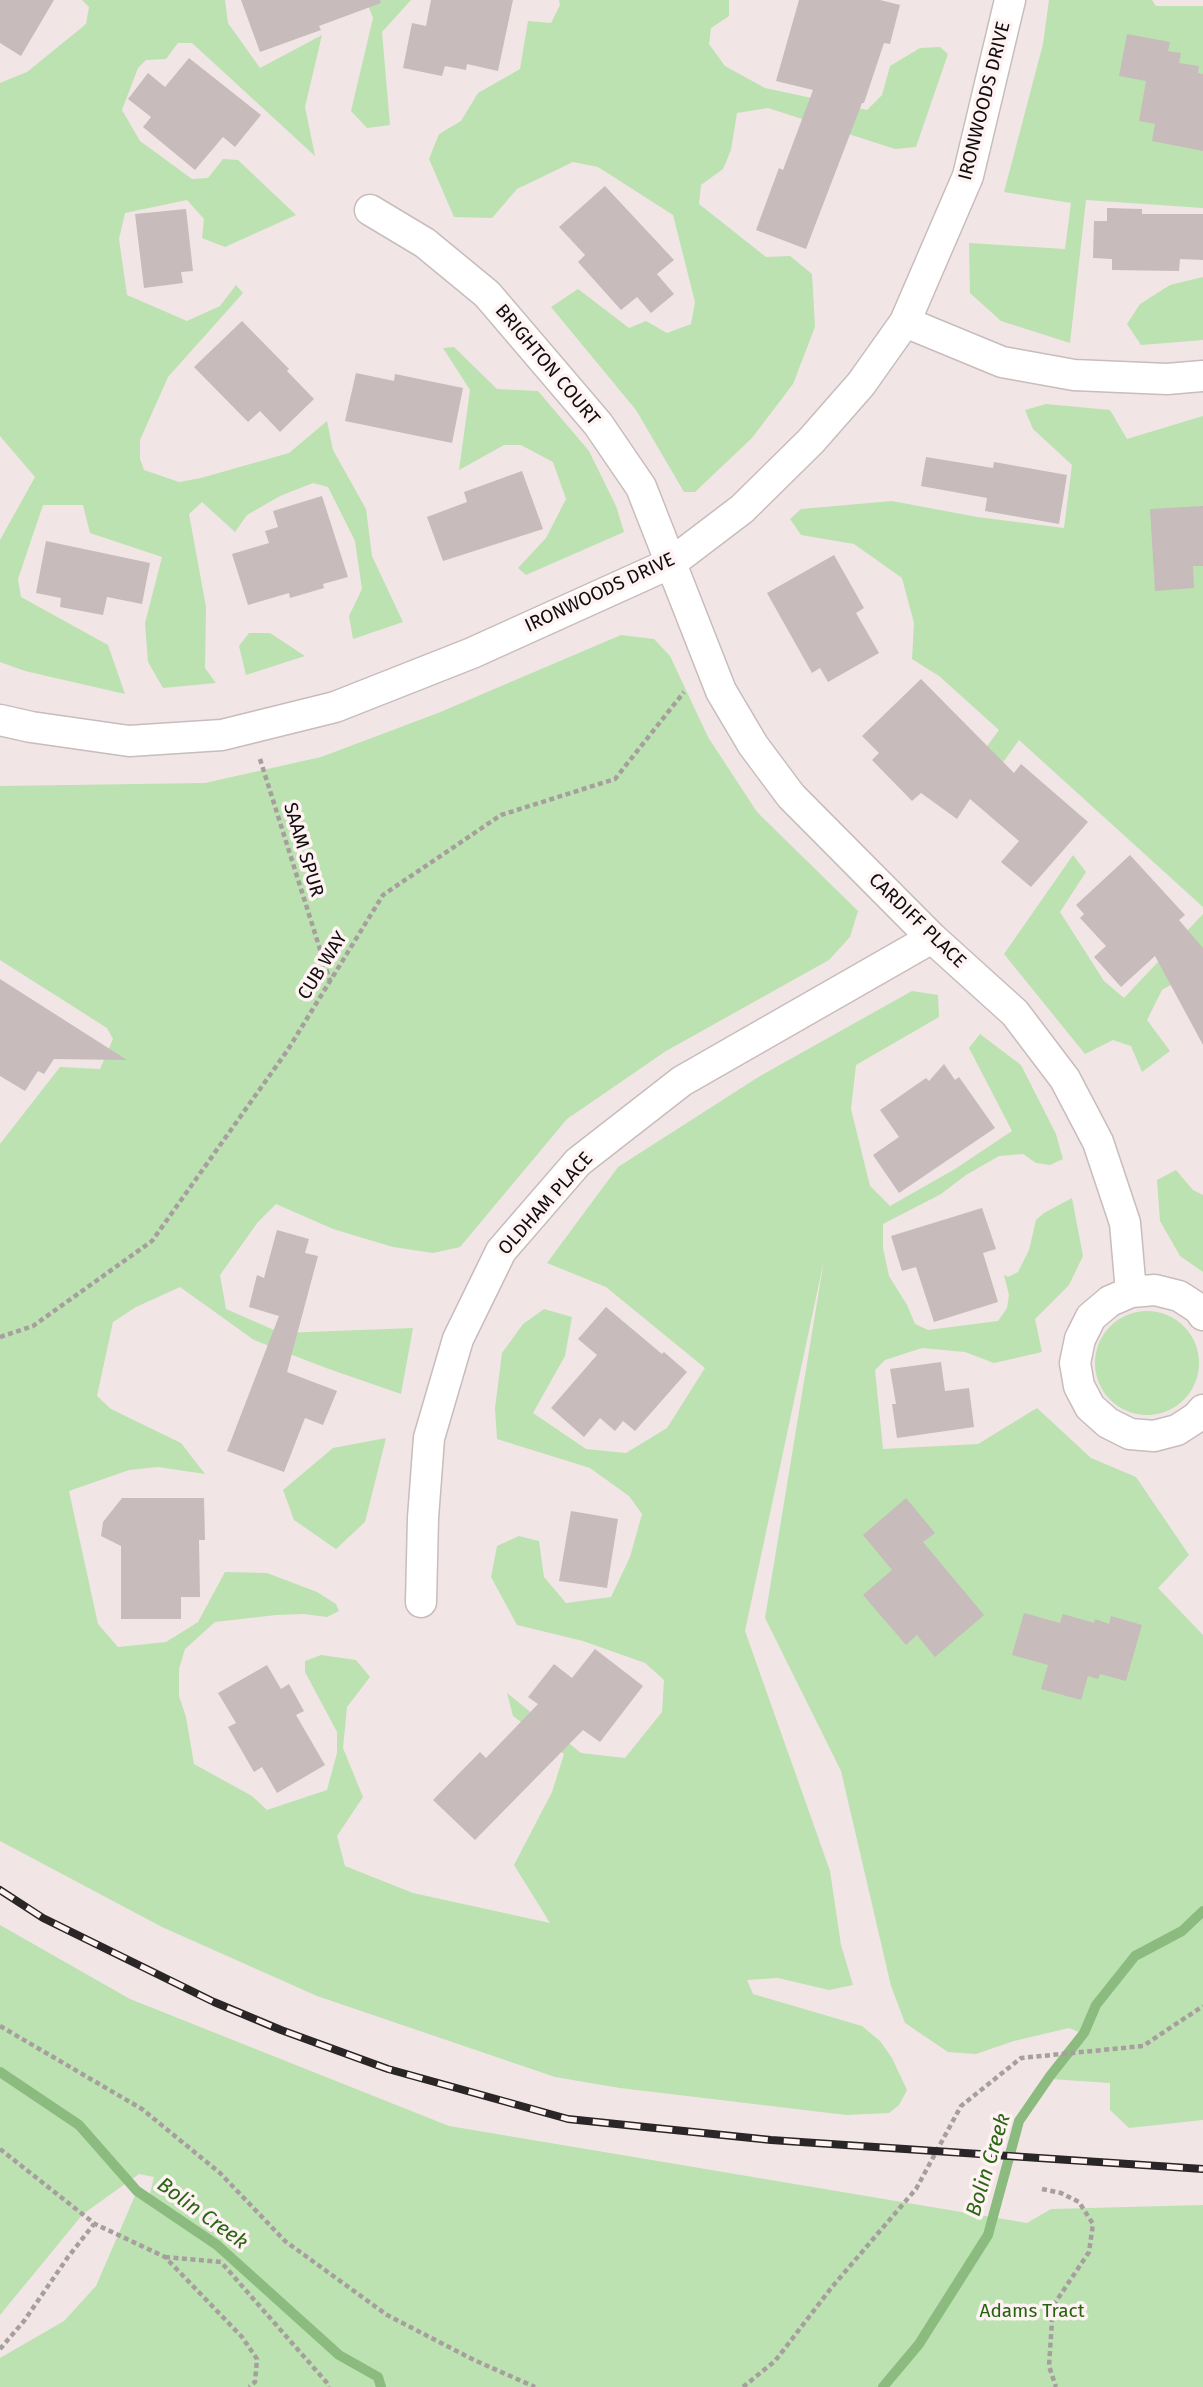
<!DOCTYPE html>
<style>
body{margin:0}
canvas{display:block;background:#f1e5e5}
</style>
<canvas width="1203" height="2387"></canvas>
<script>
const g = document.querySelector('canvas').getContext('2d');
g.lineJoin = 'round';
function fill(path, color) {
  g.fillStyle = color;
  g.fill(path, 'evenodd');
}
function toPath(rows) {
  const path = new Path2D();
  for (const r of rows) {
    if (r.length === 3) {
      path.moveTo(r[0] + r[2], r[1]);
      path.arc(r[0], r[1], r[2], 0, 2 * Math.PI);
      continue;
    }
    path.moveTo(r[0], r[1]);
    for (let i = 2; i < r.length; i += 2) path.lineTo(r[i], r[i + 1]);
  }
  return path;
}
function trace(path, color, width, dash) {
  g.strokeStyle = color;
  g.lineWidth = width;
  g.lineCap = dash ? 'butt' : 'round';
  g.setLineDash(dash || []);
  g.stroke(path);
}
function label(font, color, halo, rows, align = 'center') {
  g.font = font + ' "Fira Sans",sans-serif';
  g.lineWidth = 7;
  g.setLineDash([]);
  g.textBaseline = 'middle';
  g.strokeStyle = halo;
  g.fillStyle = color;
  for (const [text, x, y, turn = 0] of rows) {
    g.save();
    g.translate(x, y);
    g.rotate((+turn || 0) * Math.PI / 180);
    g.textAlign = isNaN(turn) ? turn : align;
    if (halo) g.strokeText(text, 0, 0);
    g.fillText(text, 0, 0);
    g.restore();
  }
}
const green = toPath([
 [82,0,225,0,228,23,260,68,322,35,305,107,315,156,192,43,178,43,166,59,146,60,138,68,122,110,140,141,192,179,208,178,223,159,238,160,296,215,225,247,202,238,204,219,187,200,125,213,119,239,127,295,187,321,220,306,236,285,243,293,168,377,140,440,140,459,144,470,179,482,201,478,289,453,327,421,333,450,366,509,372,556,403,622,353,639,349,616,362,589,355,541,328,487,313,483,280,496,247,515,235,532,202,502,189,514,206,607,205,668,216,683,163,688,148,662,145,623,162,557,90,533,83,505,43,505,18,579,21,597,108,645,125,694,25,671,0,662,0,540,35,477,0,436,0,83,27,72,86,24,89,7],
 [366,0,411,0,382,32,390,125,367,128,351,111,373,18],
 [559,0,729,0,729,16,711,28,709,44,725,66,765,88,867,110,882,95,890,66,920,48,940,47,948,54,916,147,895,149,768,108,737,113,731,150,723,169,701,185,699,204,766,257,790,256,812,274,815,327,793,384,752,438,695,492,684,492,636,410,551,307,578,289,629,328,646,321,667,333,691,324,695,302,673,215,598,167,573,162,517,189,492,218,454,217,429,159,439,134,461,121,478,93,520,69,528,21,551,23,560,5],
 [1049,0,1152,0,1156,6,1203,6,1203,208,1086,200,1070,343,1001,321,970,293,969,243,1065,249,1071,203,1004,192,1043,44],
 [1203,277,1203,340,1141,345,1127,324,1140,304,1170,285],
 [454,347,497,389,538,391,589,451,616,506,624,532,526,575,518,568,546,538,566,499,553,462,521,445,504,445,459,470,470,390,443,348],
 [1046,404,1110,410,1127,439,1203,416,1203,907,1019,740,981,793,965,776,999,730,939,676,912,659,914,623,902,578,854,544,801,535,790,519,801,509,892,501,977,517,1064,528,1072,465,1033,429,1025,410],
 [249,633,270,633,305,656,246,675,239,646],
 [621,635,654,639,670,656,708,737,757,812,858,911,850,937,829,960,666,1051,567,1119,460,1247,433,1253,393,1247,333,1229,276,1204,258,1222,220,1275,226,1309,281,1333,413,1328,401,1394,326,1368,254,1340,180,1287,136,1307,113,1322,97,1396,111,1409,181,1443,205,1474,158,1467,129,1470,69,1491,98,1624,118,1647,166,1642,198,1622,225,1572,267,1573,317,1592,336,1604,339,1611,327,1617,304,1614,276,1615,215,1622,185,1649,179,1669,179,1696,186,1717,194,1764,252,1796,267,1810,327,1790,337,1753,337,1732,305,1672,305,1661,321,1655,356,1660,370,1677,347,1707,343,1748,363,1797,337,1836,345,1866,413,1893,550,1923,514,1865,552,1792,564,1754,513,1716,507,1693,581,1753,625,1758,662,1712,664,1680,645,1663,583,1641,517,1625,491,1577,497,1546,519,1536,539,1541,544,1577,566,1603,611,1597,630,1557,642,1514,629,1496,590,1468,497,1439,495,1408,502,1353,523,1324,544,1309,572,1317,565,1356,533,1413,586,1449,626,1453,667,1428,705,1368,606,1287,547,1263,618,1167,760,1076,912,991,938,995,939,1017,856,1065,851,1109,870,1186,890,1206,955,1169,1012,1131,969,1048,980,1034,1021,1065,1056,1134,1063,1159,1050,1165,1036,1163,1023,1154,999,1156,966,1175,941,1194,883,1224,883,1248,889,1276,907,1305,915,1324,928,1330,998,1321,1007,1308,1009,1295,1004,1275,1008,1277,1018,1272,1029,1250,1036,1220,1044,1213,1072,1198,1083,1256,1069,1285,1035,1319,1042,1352,994,1363,965,1352,922,1348,885,1360,875,1370,883,1449,978,1444,1037,1408,1091,1458,1136,1477,1189,1555,1158,1588,1203,1635,1203,2120,1129,2128,1110,2110,1110,2083,1050,2079,1084,2034,1069,2028,1014,2041,976,2054,948,2052,905,2023,891,1986,841,1771,765,1618,824,1260,745,1631,830,1871,841,1945,853,1985,829,1990,778,1978,747,1980,753,1994,862,2026,880,2041,892,2058,907,2090,899,2105,889,2113,846,2115,620,2088,555,2077,317,1996,162,1927,0,1841,0,1144,60,1067,100,1069,113,1039,107,1028,0,960,0,786,205,783,321,757,438,713],
 [1073,855,1086,872,1060,912,1104,981,1124,998,1203,914,1203,966,1162,990,1147,1020,1170,1051,1142,1072,1131,1046,1113,1040,1085,1054,1004,954],
 [1176,1170,1193,1190,1203,1195,1203,1272,1180,1256,1160,1221,1157,1180],
 [1147,1363,52],
 [386,1438,365,1522,336,1549,294,1520,283,1490,333,1448],
 [0,1925,130,1999,449,2126,1027,2223,1051,2209,1203,2205,1203,2387,0,2387,0,2358,64,2321,96,2286,137,2191,149,2198,154,2177,139,2174,83,2214,0,2315]
]);
const stream = toPath([
 [0,2072,79,2125,137,2191,217,2245,339,2355,378,2377,381,2387],
 [883,2387,919,2344,988,2235,1019,2121,1050,2076,1084,2033,1096,2005,1135,1956,1182,1931,1203,1911]
]);
const building = toPath([
 [0,0,54,0,21,56,0,43],
 [241,0,380,0,381,3,319,26,321,30,260,52],
 [431,0,513,0,498,71,467,64,466,70,445,66,442,76,403,68,412,23,426,26],
 [799,0,880,0,900,5,890,44,884,43,864,103,862,103,806,249,756,230,779,168,783,170,813,90,776,81],
 [1127,34,1170,42,1168,51,1181,53,1179,63,1199,66,1198,73,1203,74,1203,151,1152,141,1155,124,1139,121,1146,81,1119,76],
 [189,58,261,115,235,147,223,137,195,170,143,127,151,117,128,99,148,73,165,87],
 [605,186,674,260,657,274,674,294,651,313,637,297,621,310,578,262,585,255,559,227],
 [1107,208,1142,209,1142,214,1203,214,1203,260,1180,259,1179,271,1112,270,1112,259,1093,258,1094,221,1107,221],
 [186,209,193,271,181,272,183,283,144,288,135,214],
 [242,321,289,369,287,371,314,399,280,432,260,411,248,422,194,367],
 [356,373,394,381,395,374,463,388,452,443,345,421],
 [926,457,993,468,994,462,1067,475,1059,524,985,511,987,498,921,486],
 [522,471,543,529,443,561,427,517,467,502,464,492],
 [322,496,348,577,323,584,324,588,290,598,289,593,248,605,232,554,269,543,265,531,278,527,273,511],
 [1203,506,1203,566,1193,566,1194,588,1155,591,1150,509],
 [46,541,150,563,142,604,107,597,103,615,60,607,61,598,36,593],
 [834,555,864,608,856,613,879,653,828,682,820,668,812,673,767,593],
 [921,679,1014,773,1021,764,1088,822,1031,887,1001,862,1019,841,970,799,957,819,921,793,912,801,872,760,879,753,862,736],
 [1130,855,1185,915,1179,920,1203,948,1203,1045,1155,956,1121,987,1094,957,1106,946,1080,918,1084,914,1076,905],
 [0,979,127,1060,54,1059,44,1074,38,1071,25,1091,0,1076],
 [944,1064,955,1080,959,1077,995,1128,899,1193,873,1155,899,1137,880,1110,926,1078,929,1081],
 [982,1208,996,1249,983,1253,998,1302,934,1322,916,1267,902,1271,891,1236],
 [277,1230,309,1239,305,1253,318,1256,287,1372,337,1391,323,1425,305,1418,284,1472,227,1451,279,1316,249,1307,257,1275,264,1278],
 [606,1307,662,1354,664,1352,687,1372,635,1431,623,1421,615,1431,600,1418,584,1437,551,1408,597,1355,578,1339],
 [941,1362,945,1391,969,1388,974,1427,897,1438,892,1404,896,1404,890,1369],
 [122,1498,204,1498,205,1540,199,1540,200,1597,181,1597,181,1619,121,1619,121,1546,101,1536,103,1522],
 [906,1498,935,1533,923,1542,984,1615,935,1657,917,1635,906,1645,863,1595,892,1570,863,1535],
 [571,1511,618,1519,607,1588,559,1581],
 [1024,1613,1060,1623,1063,1614,1094,1623,1095,1619,1109,1624,1111,1616,1142,1625,1126,1681,1100,1674,1098,1679,1088,1676,1081,1700,1041,1689,1048,1665,1012,1655],
 [595,1649,643,1686,600,1742,583,1730,475,1840,433,1800,480,1752,486,1758,538,1704,528,1697,554,1664,572,1678],
 [267,1665,281,1689,289,1684,304,1711,296,1715,325,1765,277,1793,262,1767,254,1772,228,1727,236,1723,218,1693]
]);
const path = toPath([
 [260,759,330,981],
 [0,1337,33,1326,152,1241,287,1051,383,895,501,815,615,779,684,692],
 [0,2026,142,2109,220,2173,285,2241,387,2315,474,2360,535,2387],
 [0,2149,95,2224,165,2257,242,2337,257,2359,255,2382,249,2387],
 [1042,2189,1061,2193,1079,2202,1093,2224,1089,2252,1053,2306,1049,2366,1056,2387],
 [165,2257,221,2262,328,2384,329,2387],
 [0,2349,24,2321,68,2257,94,2224],
 [743,2387,775,2361,832,2287,916,2189,961,2106,1021,2058,1143,2046,1203,2006]
]);
const minor = toPath([
 [370,210,425,243,487,294,598,424,641,487,721,691,753,745,791,796,932,938,1015,1013,1065,1079,1098,1142,1125,1223,1131,1292],
 [905,322,1002,362,1074,375,1167,379,1203,376],
 [0,720,31,727,129,741,222,735,335,707,472,653,671,563,742,509,811,441,861,384,905,322,968,176,1010,0],
 [1203,1315,1199,1309,1179,1296,1155,1290,1131,1292,1110,1301,1091,1317,1080,1339,1075,1363,1079,1386,1090,1407,1108,1423,1130,1434,1154,1436,1177,1430,1197,1417,1203,1410],
 [421,1602,423,1518,429,1438,458,1339,501,1251,578,1162,682,1081,932,938]
]);
const rail = toPath([
 [0,1890,43,1918,214,2002,281,2030,388,2069,568,2119,771,2140,1203,2169]
]);
const streetNames = [
 ["IRONWOODS DRIVE",985,101,-76],
 ["BRIGHTON COURT",547,365,50],
 ["IRONWOODS DRIVE",600,593,-25],
 ["SAAM SPUR",303,850,73],
 ["CARDIFF PLACE",917,921,44],
 ["CUB WAY",323,966,-58],
 ["OLDHAM PLACE",546,1204,-48]
];
const parkNames = [
 ["Adams Tract",1032,2312]
];
const waterNames = [
 ["Bolin Creek",989,2165,-73],
 ["Bolin Creek",202,2214,36]
];
fill(green, '#bce2b2');
trace(stream, '#8bbb7f', 10);
fill(building, '#c7bbbc');
trace(minor, '#c8bcbd', 33);
trace(path, '#a79e9e', 4.5, [5, 3.5]);
trace(minor, '#fff', 30);
trace(rail, '#2a2526', 8);
trace(rail, '#fef2f3', 5, [16]);
label('19px', '#110d0e', '#fef2f3', streetNames);
label('19px', '#25620e', '#fef2f3', parkNames);
label('italic 21px', '#296513', '#fef2f3', waterNames);
</script>
